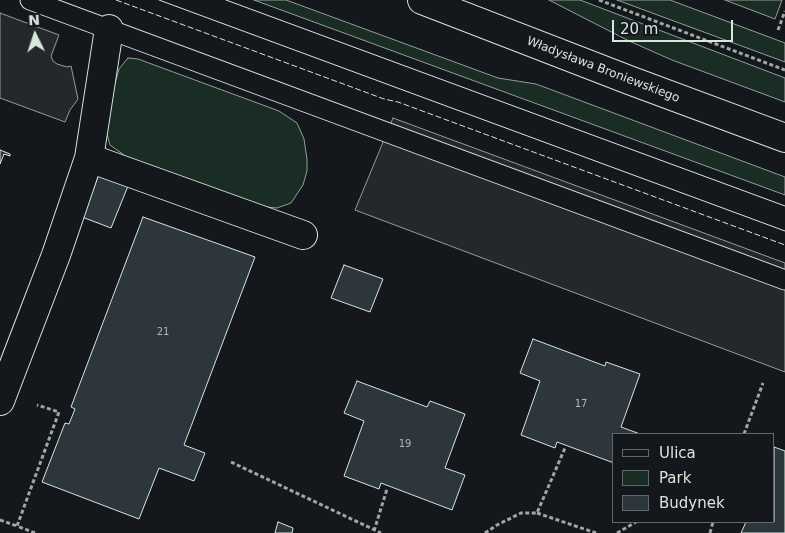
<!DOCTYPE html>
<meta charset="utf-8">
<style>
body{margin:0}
#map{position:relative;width:785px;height:533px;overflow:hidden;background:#14181c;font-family:"DejaVu Sans",sans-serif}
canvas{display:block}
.legend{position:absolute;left:612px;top:433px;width:162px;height:90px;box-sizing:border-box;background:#14181c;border:1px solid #626a69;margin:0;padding:6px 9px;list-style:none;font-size:15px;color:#d8e6dc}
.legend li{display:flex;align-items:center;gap:10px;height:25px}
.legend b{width:25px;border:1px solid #626a69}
.north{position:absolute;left:10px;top:10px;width:50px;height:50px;-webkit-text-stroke:4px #14181c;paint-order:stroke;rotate:356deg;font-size:14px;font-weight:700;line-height:20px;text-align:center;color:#d8e6dc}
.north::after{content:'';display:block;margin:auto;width:18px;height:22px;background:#d8e6dc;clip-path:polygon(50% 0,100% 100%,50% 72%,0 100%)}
.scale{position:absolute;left:612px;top:20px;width:121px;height:22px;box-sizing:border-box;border:2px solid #d8e6dc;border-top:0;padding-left:6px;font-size:15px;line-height:18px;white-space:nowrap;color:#d8e6dc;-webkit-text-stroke:4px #14181c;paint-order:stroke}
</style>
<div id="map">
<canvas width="785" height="533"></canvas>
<ul class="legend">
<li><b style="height:6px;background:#14181c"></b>Ulica</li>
<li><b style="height:14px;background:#1a2d24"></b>Park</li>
<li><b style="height:14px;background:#2c363c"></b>Budynek</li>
</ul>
<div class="north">N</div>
<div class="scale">20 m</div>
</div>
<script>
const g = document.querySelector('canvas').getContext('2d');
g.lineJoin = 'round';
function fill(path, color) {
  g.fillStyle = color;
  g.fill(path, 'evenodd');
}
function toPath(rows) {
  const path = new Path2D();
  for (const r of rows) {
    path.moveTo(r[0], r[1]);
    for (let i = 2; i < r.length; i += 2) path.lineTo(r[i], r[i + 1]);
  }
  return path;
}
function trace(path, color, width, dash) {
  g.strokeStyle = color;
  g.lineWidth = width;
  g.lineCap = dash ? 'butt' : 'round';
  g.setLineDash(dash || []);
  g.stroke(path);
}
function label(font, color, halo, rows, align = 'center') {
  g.font = font + ' "DejaVu Sans",sans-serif';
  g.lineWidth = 4;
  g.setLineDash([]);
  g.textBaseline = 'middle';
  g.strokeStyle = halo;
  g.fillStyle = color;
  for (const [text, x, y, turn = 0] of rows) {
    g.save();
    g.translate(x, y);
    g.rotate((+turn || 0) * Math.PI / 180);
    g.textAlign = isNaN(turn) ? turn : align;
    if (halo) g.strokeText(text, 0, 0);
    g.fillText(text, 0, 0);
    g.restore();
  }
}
const green = toPath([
 [254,0,286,0,498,78,536,84,785,177,785,195,254,0],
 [549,0,580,0,785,78,785,102,672,60,629,41,549,0],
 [617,0,670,0,785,43,785,62,617,0],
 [725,0,782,0,775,19,725,0],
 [128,58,138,59,279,111,297,123,304,139,307,159,307,171,303,185,291,203,277,208,255,206,131,160,110,145,107,134,107,112,119,69,128,58]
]);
const parking = toPath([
 [0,13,59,35,51,56,53,61,57,64,67,67,71,66,78,99,70,110,65,122,0,98,0,13],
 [393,118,785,263,785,372,355,210,393,118]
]);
const building = toPath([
 [0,150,10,154,10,156,4,154,0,164,0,150],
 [99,174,128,186,111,228,82,217,99,174],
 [143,217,255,257,184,445,205,453,194,481,159,468,139,519,42,482,65,423,69,424,75,409,71,407,143,217],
 [344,265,383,279,370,312,331,298,344,265],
 [533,339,605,366,606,362,640,374,621,427,640,434,614,434,614,463,557,442,555,448,521,435,540,381,520,373,533,339],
 [357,381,427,407,430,401,465,414,445,468,465,475,452,510,381,483,379,489,344,476,364,421,344,413,357,381],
 [774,447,785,451,785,533,741,533,746,522,774,522,774,447],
 [278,522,293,528,292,533,275,533,278,522]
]);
const path = toPath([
 [599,0,785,70],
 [778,30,785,11],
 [744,434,763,383],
 [231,462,381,533],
 [537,513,596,533],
 [0,520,17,526],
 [374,531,387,489],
 [35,533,17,526,59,412,37,405],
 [485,533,497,525,521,513,537,513,565,448],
 [617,533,636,522],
 [710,533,713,522]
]);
const lane = toPath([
 [30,0,785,280]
]);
const street = toPath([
 [89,158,303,235],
 [0,401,56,255,89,158,109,29]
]);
const secondary = toPath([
 [422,0,629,80,785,138]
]);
const tram = toPath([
 [159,0,785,231],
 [226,0,785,206]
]);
const fence = toPath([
 [116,0,384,99,398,102,785,245]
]);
const numberNames = [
 ["21",163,332],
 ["17",581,404],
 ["19",405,444]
];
const streetNames = [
 ["Władysława Broniewskiego",603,70,21]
];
fill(green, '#1a2d24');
trace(green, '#939e99', 1);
fill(parking, '#24282b');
trace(parking, '#939e99', 1);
fill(building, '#2c363c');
trace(building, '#d8e6dc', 1);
trace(lane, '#d8e6dc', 21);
trace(street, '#d8e6dc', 30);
trace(secondary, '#d8e6dc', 30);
trace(path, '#9da8a2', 3, [4, 2.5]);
trace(lane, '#14181c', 19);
trace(street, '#14181c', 28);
trace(secondary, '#14181c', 28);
trace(tram, '#d8e6dc', 1);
trace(fence, '#d8e6dc', 1, [6, 2.5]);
label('10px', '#adbab4', null, numberNames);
label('12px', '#d8e6dc', '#14181c', streetNames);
</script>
